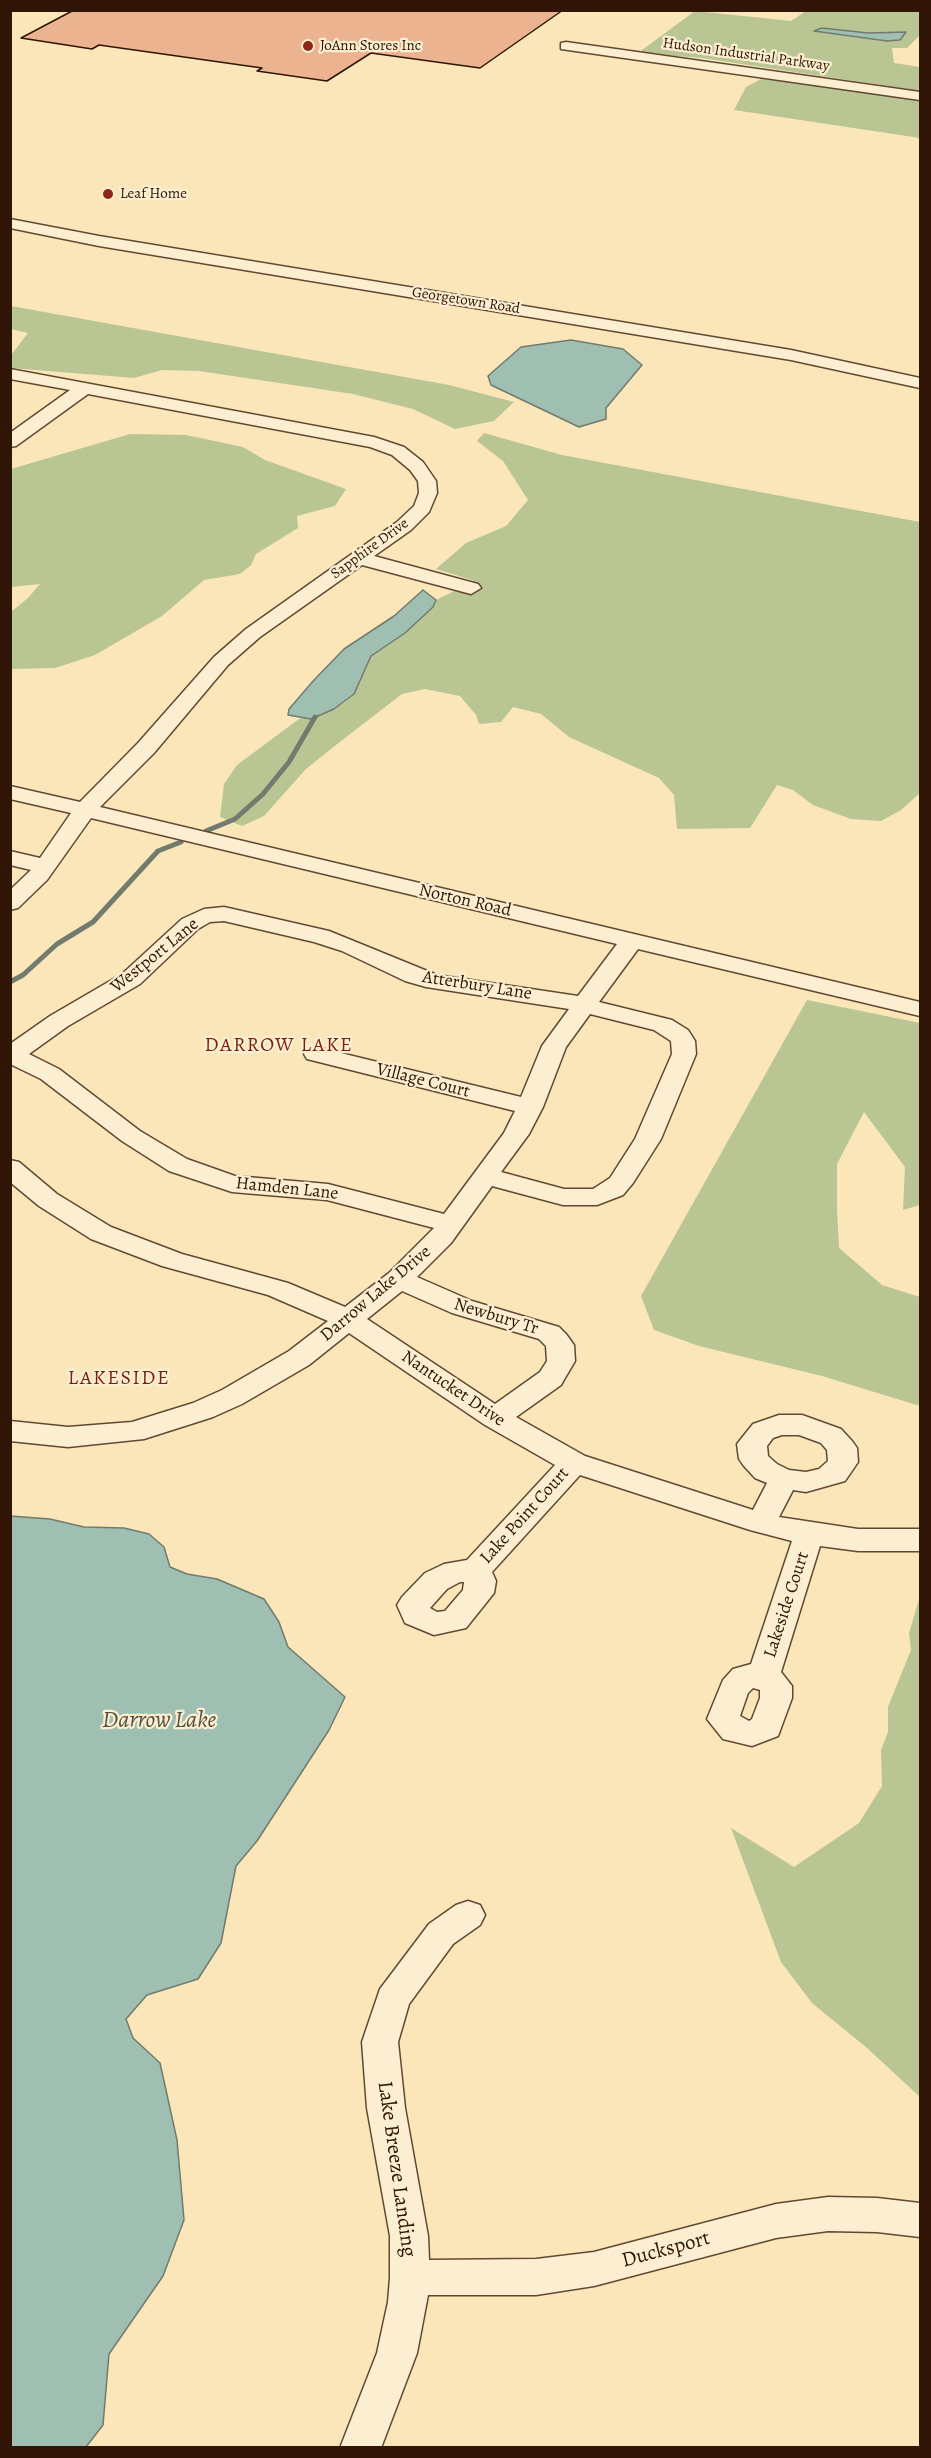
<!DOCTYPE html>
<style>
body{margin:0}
#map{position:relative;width:931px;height:2458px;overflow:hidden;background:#fae6b8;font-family:Alegreya,serif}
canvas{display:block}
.frame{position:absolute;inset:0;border:12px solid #301405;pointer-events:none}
</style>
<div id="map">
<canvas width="931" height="2458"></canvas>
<div class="frame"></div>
</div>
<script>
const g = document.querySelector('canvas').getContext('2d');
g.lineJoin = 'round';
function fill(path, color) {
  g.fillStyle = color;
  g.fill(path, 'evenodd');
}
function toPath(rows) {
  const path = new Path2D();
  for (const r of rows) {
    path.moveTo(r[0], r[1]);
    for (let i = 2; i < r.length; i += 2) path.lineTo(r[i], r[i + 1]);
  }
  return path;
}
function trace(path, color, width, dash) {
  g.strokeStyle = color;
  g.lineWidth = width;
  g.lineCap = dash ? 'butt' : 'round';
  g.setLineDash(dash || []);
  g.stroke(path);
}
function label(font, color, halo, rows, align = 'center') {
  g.font = font + ' Alegreya,serif';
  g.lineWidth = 4.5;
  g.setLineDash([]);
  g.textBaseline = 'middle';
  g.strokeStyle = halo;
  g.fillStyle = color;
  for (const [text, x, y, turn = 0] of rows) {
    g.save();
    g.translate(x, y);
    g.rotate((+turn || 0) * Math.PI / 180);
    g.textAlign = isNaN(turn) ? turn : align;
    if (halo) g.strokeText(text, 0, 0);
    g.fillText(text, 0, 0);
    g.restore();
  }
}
const green = toPath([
 [695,11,791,21,806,11,920,11,920,35,907,48,892,48,894,63,920,67,920,91,702,58,638,53],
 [761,79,920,98,920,138,734,110,746,87],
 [11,306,449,385,514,402,494,421,455,429,413,409,353,394,199,371,162,370,134,378,11,368,11,355,28,333,11,329],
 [484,433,562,455,920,522,920,793,901,810,881,821,851,819,813,805,793,790,777,785,750,828,677,829,674,795,659,778,569,737,541,714,513,707,501,722,479,724,476,715,460,696,425,689,402,694,341,741,306,769,264,816,242,826,220,817,224,784,237,765,299,719,324,714,345,702,354,694,371,656,433,607,436,600,475,581,436,569,466,543,506,526,528,500,503,461,477,441],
 [130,434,186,435,243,447,265,460,346,489,335,506,297,516,298,528,256,554,251,565,240,574,204,580,162,616,95,655,55,668,11,669,11,612,28,598,40,584,11,587,11,469],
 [807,1000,920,1023,920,1205,903,1210,905,1167,864,1112,837,1164,837,1211,839,1248,882,1285,920,1297,920,1406,822,1376,699,1346,654,1330,641,1296],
 [920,1596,920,2096,919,2096,867,2048,812,2003,781,1962,731,1828,794,1867,859,1823,882,1786,881,1750,888,1732,888,1707,911,1650,909,1633]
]);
const water = toPath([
 [822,28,868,33,906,32,900,40,887,41,814,31,822,28],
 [571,340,623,349,642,365,606,408,606,419,579,427,491,385,488,376,521,347,571,340],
 [423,590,436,600,433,607,405,633,371,656,354,694,334,709,311,719,288,715,289,709,314,680,344,649,394,616,423,590],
 [10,1516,50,1519,84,1527,124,1528,149,1534,164,1547,170,1567,187,1574,217,1579,264,1599,279,1622,288,1647,345,1697,329,1730,257,1841,236,1866,221,1943,198,1979,147,1995,126,2019,133,2038,160,2063,177,2140,184,2220,163,2276,109,2354,103,2425,86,2447,11,2447,10,1516]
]);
const stream = toPath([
 [206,831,235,819,263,794,289,762,315,717],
 [10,982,23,975,57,944,93,922,158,851,181,842]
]);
const building = toPath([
 [74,10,563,10,480,68,371,53,327,81,257,71,262,68,99,45,92,49,21,38,74,10]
]);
const minor = toPath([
 [566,42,920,92,920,100,561,49,561,43,566,42],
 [10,219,99,236,791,350,920,378,920,388,791,360,99,246,10,228,10,219],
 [10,369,374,437,404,447,423,462,436,481,437,493,429,512,411,530,374,556,478,584,481,588,471,594,362,565,260,637,228,665,154,753,100,807,920,1002,920,1016,638,949,599,1002,672,1020,688,1030,695,1041,696,1054,661,1139,633,1183,623,1195,597,1205,563,1205,492,1186,451,1243,417,1277,472,1301,559,1327,566,1334,574,1345,575,1361,565,1378,561,1385,516,1417,585,1456,753,1510,767,1483,755,1478,744,1466,739,1459,737,1444,753,1424,779,1415,802,1415,841,1429,852,1441,857,1448,858,1462,845,1481,806,1492,793,1490,779,1517,858,1529,920,1529,920,1551,858,1551,820,1546,781,1672,792,1686,792,1698,778,1736,752,1746,723,1739,707,1719,723,1680,733,1669,751,1664,792,1541,750,1530,580,1475,492,1572,496,1581,494,1593,466,1628,434,1635,405,1623,397,1605,402,1597,425,1573,444,1564,467,1560,555,1465,485,1425,349,1333,309,1365,242,1404,213,1417,144,1439,68,1447,10,1441,10,1421,68,1427,132,1422,193,1403,222,1390,289,1351,328,1321,268,1295,162,1266,91,1239,39,1206,10,1182,10,1160,19,1162,57,1194,111,1227,182,1254,288,1283,345,1307,389,1273,434,1228,327,1200,232,1192,169,1171,122,1141,41,1079,10,1064,10,1044,50,1016,122,974,182,919,204,909,224,907,329,931,437,975,578,996,617,944,91,818,47,880,18,908,10,910,10,890,31,870,10,865,10,851,40,858,71,813,10,799,10,786,80,802,138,743,214,657,246,629,397,522,414,506,419,493,418,481,410,470,392,455,370,447,88,394,16,446,10,447,10,433,70,390,10,379,10,369],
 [224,921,314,942,342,951,405,981,426,987,569,1009,542,1046,521,1097,316,1047,307,1049,304,1054,307,1059,515,1111,504,1133,444,1214,328,1184,235,1176,187,1159,140,1131,59,1069,29,1054,68,1026,140,984,198,929,210,922,224,921],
 [590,1014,654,1030,671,1041,672,1054,635,1139,610,1178,593,1189,564,1189,501,1172,529,1134,543,1107,566,1047,590,1014],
 [402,1291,452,1313,539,1339,546,1346,547,1361,540,1372,495,1404,367,1319,402,1291],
 [782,1435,799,1435,821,1443,827,1450,828,1461,819,1469,806,1472,789,1470,777,1464,768,1456,767,1446,773,1438,782,1435],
 [460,1582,464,1582,463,1590,445,1611,437,1612,430,1608,447,1589,460,1582],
 [753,1688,760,1690,760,1698,752,1719,749,1721,740,1716,748,1693,753,1688],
 [468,1901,480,1905,485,1915,480,1925,453,1944,409,2004,398,2042,405,2108,428,2236,429,2260,536,2259,594,2252,776,2204,828,2197,877,2198,920,2203,920,2237,877,2232,828,2231,776,2238,594,2286,536,2295,428,2295,417,2353,381,2448,340,2448,377,2353,388,2302,390,2278,390,2236,367,2108,362,2042,380,1989,429,1924,456,1905,468,1901]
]);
const markers = [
 [308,46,6,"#8f2418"],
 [108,194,6,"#8f2418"]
];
const farPoinames = [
 ["JoAnn Stores Inc",320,46],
 ["Leaf Home",120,194]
];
const farStreetnames = [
 ["Hudson Industrial Parkway",746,55,8],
 ["Georgetown Road",466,301,9],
 ["Sapphire Drive",370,549,-36]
];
const streetNames = [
 ["Norton Road",465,901,13],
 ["Westport Lane",155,956,-39],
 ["Atterbury Lane",477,986,9],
 ["Village Court",423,1081,14],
 ["Hamden Lane",287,1189,6],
 ["Darrow Lake Drive",376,1294,-40],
 ["Newbury Tr",496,1317,17],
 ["Nantucket Drive",453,1389,34],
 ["Lake Point Court",525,1516,-48],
 ["Lakeside Court",787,1605,-72]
];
const neighbourhoodNames = [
 ["DARROW LAKE",279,1046],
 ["LAKESIDE",119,1379]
];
const nearStreetnames = [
 ["Lake Breeze Landing",396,2169,82],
 ["Ducksport",666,2250,-15]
];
const nearWaternames = [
 ["Darrow Lake",159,1721]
];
fill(green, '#b9c693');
fill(water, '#9ebfb2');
trace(water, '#727b6d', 1.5);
trace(stream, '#727b6d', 5);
fill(building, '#ebb390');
trace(building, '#301405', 1.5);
trace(minor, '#624832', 3);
fill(minor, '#fcefd1');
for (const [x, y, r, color] of markers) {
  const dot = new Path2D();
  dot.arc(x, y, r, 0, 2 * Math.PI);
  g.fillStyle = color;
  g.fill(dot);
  trace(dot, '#fcefd1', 2);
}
label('15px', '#301405', '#fcefd1', farPoinames, 'left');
label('15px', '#301405', '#fcefd1', farStreetnames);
label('18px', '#301405', '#fcefd1', streetNames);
g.letterSpacing = '1.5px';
label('20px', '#7a1f14', '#fcefd1', neighbourhoodNames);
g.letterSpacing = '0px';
label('21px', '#301405', '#fcefd1', nearStreetnames);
label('italic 24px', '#565042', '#fcefd1', nearWaternames);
</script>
